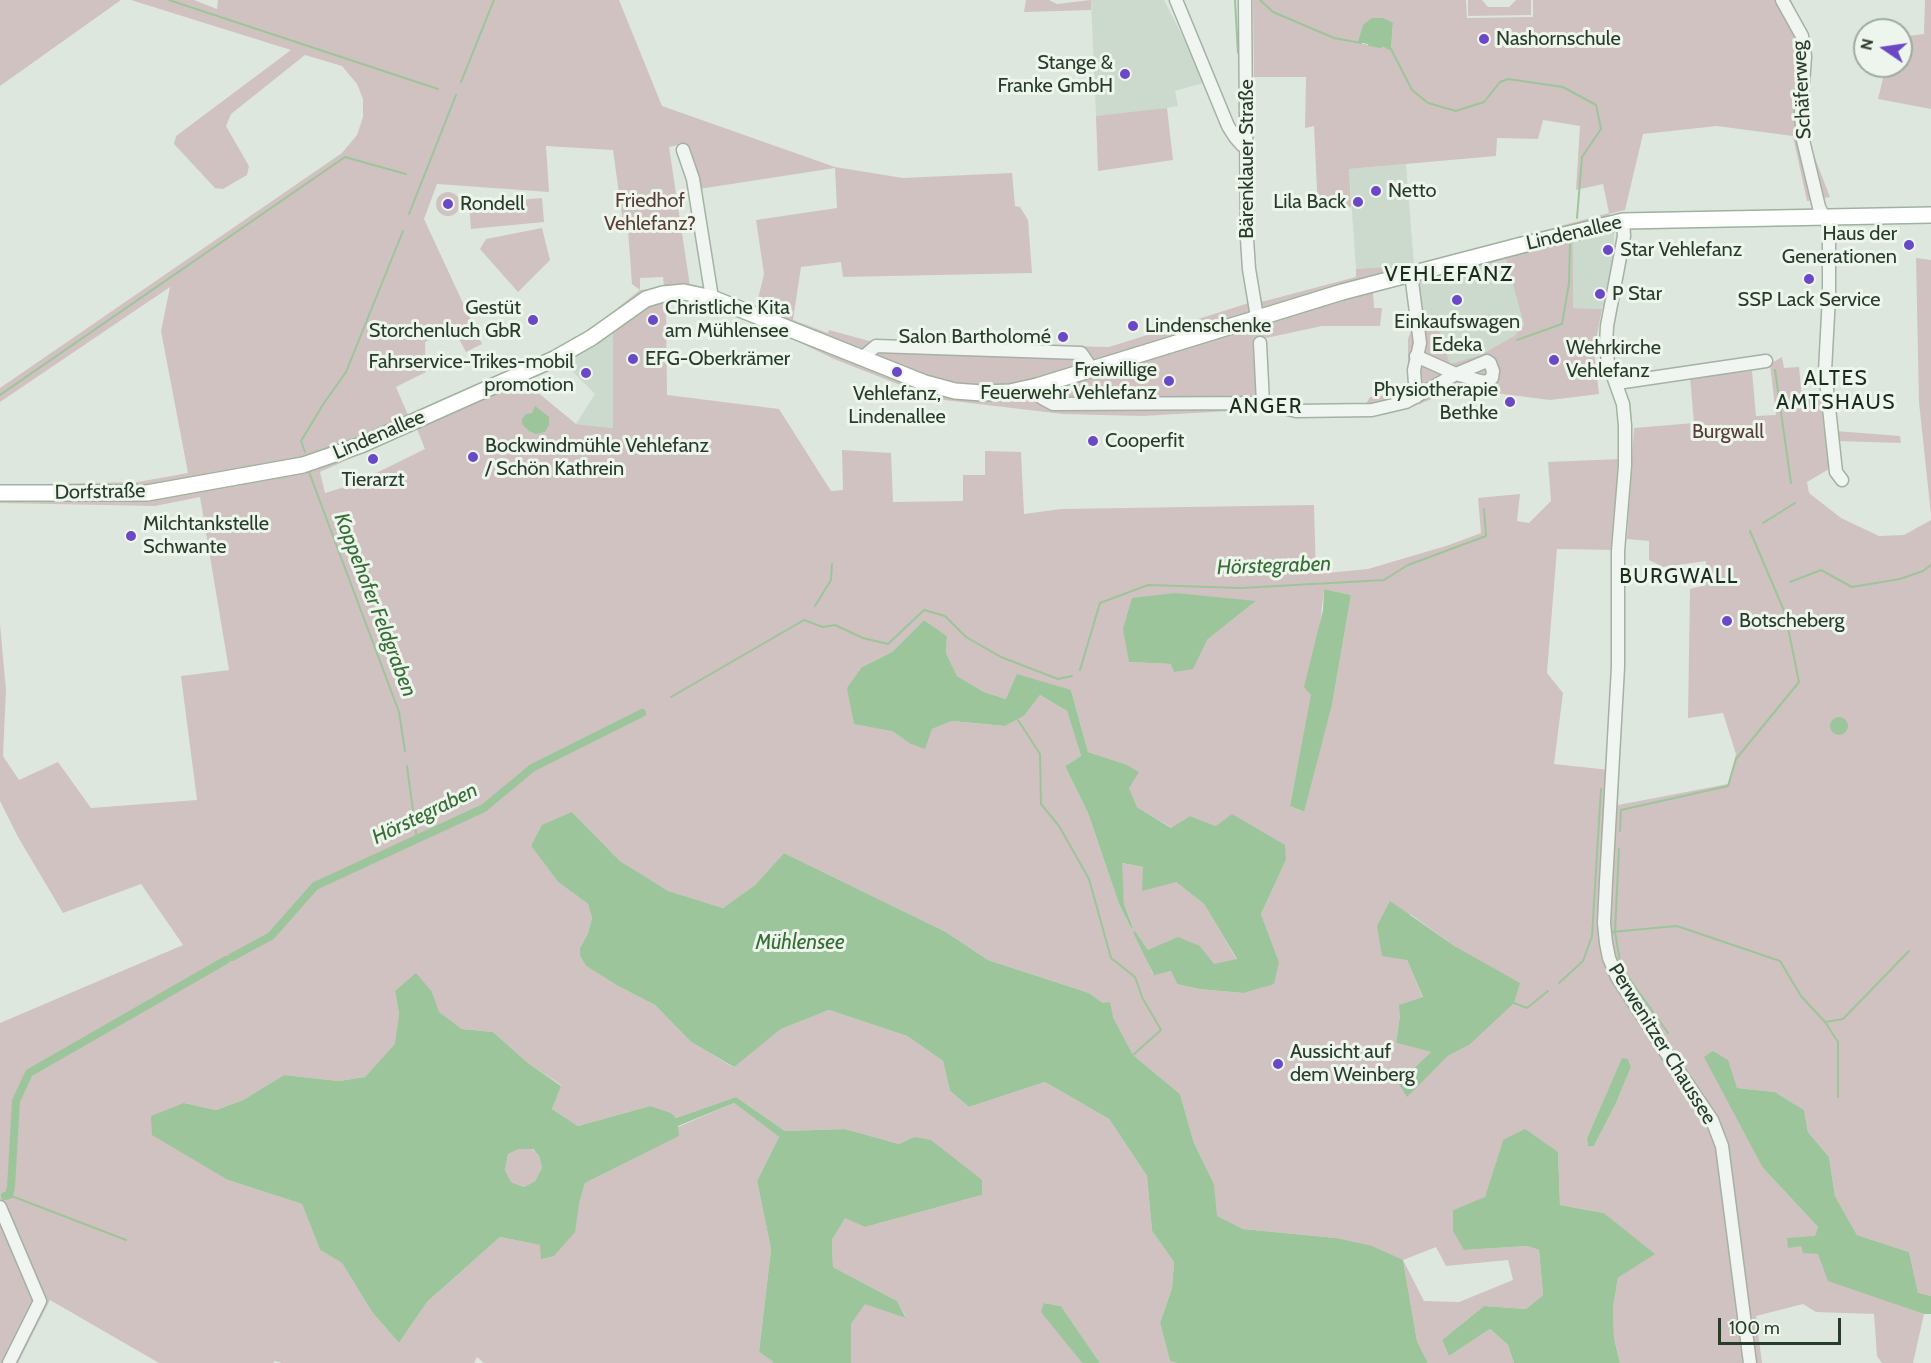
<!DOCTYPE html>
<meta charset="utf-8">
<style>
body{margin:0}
#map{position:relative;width:1931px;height:1363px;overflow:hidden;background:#dee7de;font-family:Cabin,sans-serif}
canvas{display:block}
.north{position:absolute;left:1853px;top:18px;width:60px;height:60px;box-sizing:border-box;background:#edf5ed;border:2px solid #9eab9f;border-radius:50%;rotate:283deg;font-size:16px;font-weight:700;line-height:24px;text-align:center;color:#283d29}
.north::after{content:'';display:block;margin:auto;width:21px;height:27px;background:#6b49c6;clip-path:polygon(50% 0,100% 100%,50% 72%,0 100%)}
.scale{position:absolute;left:1718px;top:1318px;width:123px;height:27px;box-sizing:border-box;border:3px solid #283d29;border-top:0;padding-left:8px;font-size:18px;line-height:21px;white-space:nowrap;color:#283d29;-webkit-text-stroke:4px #edf5ed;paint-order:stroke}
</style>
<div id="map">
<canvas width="1931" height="1363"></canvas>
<div class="north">N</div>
<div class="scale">100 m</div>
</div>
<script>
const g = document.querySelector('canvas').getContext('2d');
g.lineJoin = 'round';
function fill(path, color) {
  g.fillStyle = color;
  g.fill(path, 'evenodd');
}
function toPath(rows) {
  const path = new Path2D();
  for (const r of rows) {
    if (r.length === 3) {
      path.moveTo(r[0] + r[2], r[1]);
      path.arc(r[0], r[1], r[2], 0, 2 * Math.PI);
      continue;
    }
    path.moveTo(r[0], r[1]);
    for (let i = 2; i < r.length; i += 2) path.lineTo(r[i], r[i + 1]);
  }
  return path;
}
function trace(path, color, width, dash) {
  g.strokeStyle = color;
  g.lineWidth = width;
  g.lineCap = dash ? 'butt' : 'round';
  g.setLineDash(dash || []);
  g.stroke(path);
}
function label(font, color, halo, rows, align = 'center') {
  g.font = font + ' Cabin,sans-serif';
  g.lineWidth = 6;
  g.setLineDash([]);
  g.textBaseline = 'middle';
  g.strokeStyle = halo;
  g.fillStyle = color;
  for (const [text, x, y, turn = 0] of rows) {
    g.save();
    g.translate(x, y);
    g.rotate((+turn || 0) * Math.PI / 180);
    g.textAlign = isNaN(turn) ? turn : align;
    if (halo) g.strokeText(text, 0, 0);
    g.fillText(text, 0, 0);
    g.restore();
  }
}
const built = toPath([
 [1091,0,1164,0,1196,63,1203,83,1175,91,1178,106,1150,111,1096,116],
 [1406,164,1414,265,1356,269,1349,169],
 [1603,234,1614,234,1613,264,1602,309,1573,308,1573,242],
 [1506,258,1524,326,1514,336,1482,355,1450,364,1436,320,1422,322,1417,284],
 [614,329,613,428,576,424,595,394,564,363]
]);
const green = toPath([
 [0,0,121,0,0,86],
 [131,0,194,0,217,9,218,0,619,0,662,106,835,167,903,178,1012,173,1015,206,1020,207,1028,220,1032,273,843,277,841,262,801,267,793,320,828,333,829,330,873,342,1109,347,1249,303,1265,301,1356,277,1356,269,1414,265,1609,213,1603,184,1576,190,1580,126,1543,120,1538,139,1497,138,1496,156,1349,169,1351,207,1318,210,1314,126,1305,128,1306,77,1254,77,1253,0,1466,0,1467,18,1533,17,1533,0,1791,0,1808,36,1806,123,1810,145,1830,197,1807,201,1793,136,1717,126,1643,134,1625,210,1609,214,1614,234,1603,234,1573,242,1573,308,1602,309,1594,351,1599,394,1550,400,1495,393,1444,390,1444,394,1407,409,1365,417,1308,418,1274,413,1230,411,1142,416,1063,414,936,399,834,359,784,335,706,304,681,301,666,307,667,395,779,409,831,491,843,490,842,450,891,453,893,502,963,501,963,475,985,475,985,451,1021,452,1024,514,1061,509,1314,505,1316,574,1368,569,1449,545,1481,533,1478,498,1520,494,1517,521,1529,523,1551,501,1548,462,1620,459,1613,550,1557,549,1547,673,1563,693,1554,764,1619,771,1618,805,1728,784,1736,754,1723,713,1688,718,1690,589,1706,585,1706,561,1663,567,1649,560,1649,541,1627,539,1634,428,1694,423,1690,377,1752,371,1756,416,1776,415,1770,364,1782,357,1784,368,1799,367,1802,399,1822,398,1826,274,1823,238,1836,239,1835,303,1828,369,1836,431,1900,436,1901,443,1838,441,1841,468,1829,469,1807,482,1809,493,1841,518,1879,536,1904,535,1931,520,1931,1296,1918,1294,1909,1252,1857,1235,1835,1196,1829,1157,1808,1132,1804,1110,1775,1092,1737,1088,1713,1051,1763,1168,1818,1227,1816,1236,1801,1246,1818,1253,1878,1297,1924,1314,1913,1363,1882,1363,1877,1356,1874,1314,1816,1312,1803,1304,1756,1316,1762,1363,1620,1363,1614,1338,1613,1307,1618,1278,1654,1254,1604,1213,1560,1205,1558,1152,1503,1140,1485,1198,1453,1210,1465,1250,1527,1246,1539,1250,1543,1295,1526,1309,1484,1306,1442,1340,1449,1356,1490,1329,1508,1345,1514,1363,1428,1363,1417,1341,1403,1260,1336,1238,1243,1229,1216,1216,1214,1184,1194,1143,1180,1094,1133,1055,1113,1017,1103,1003,1089,993,988,960,946,932,784,853,755,885,723,908,667,891,620,861,572,812,531,846,558,882,588,904,592,918,588,933,580,948,580,956,586,966,618,986,655,1005,691,1042,733,1067,781,1029,829,1010,907,1036,943,1061,950,1091,969,1107,1045,1082,1109,1119,1147,1176,1152,1231,1174,1262,1172,1288,1160,1323,1170,1361,1177,1363,1100,1363,1061,1306,1045,1303,1042,1312,1082,1363,851,1363,851,1324,865,1303,906,1317,897,1301,833,1267,832,1240,845,1217,865,1227,982,1195,914,1137,899,1144,845,1129,785,1131,736,1097,676,1118,650,1106,578,1126,552,1109,561,1085,528,1063,493,1032,462,1029,438,1012,432,992,395,991,399,1014,396,1044,365,1077,339,1081,284,1075,243,1100,216,1110,184,1103,228,1180,302,1204,320,1250,342,1263,372,1312,399,1343,427,1302,500,1237,541,1245,579,1204,585,1183,678,1136,678,1127,734,1103,779,1137,757,1181,771,1249,759,1352,772,1361,773,1363,484,1363,477,1357,474,1363,282,1363,275,1361,273,1363,159,1363,50,1300,18,1363,0,1363,0,1023,183,945,141,884,63,913,18,837,0,801,0,624,6,690,3,756,19,780,58,762,91,808,197,800,181,676,229,670,200,497,155,506,0,503,0,485,138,482,188,473,161,331,170,287,0,402,0,388,342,153,357,135,363,117,363,99,357,84,342,66,305,55,231,114,226,126,249,166,247,175,223,189,215,188,174,144,176,136,291,50],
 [1393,23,1391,49,1359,43,1363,25],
 [683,144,699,189,835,168,837,208,756,220,764,274,756,307,715,292,690,286,669,147],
 [546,146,613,150,624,230,628,230,632,284,640,290,589,331,564,346,408,415,396,387,426,372,425,342,453,328,466,352,482,344,424,219,437,184,549,192],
 [1506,259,1524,325,1514,336,1481,355,1450,364,1436,320,1423,322,1417,284],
 [663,277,664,288,640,290,640,278],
 [1407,283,1411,331,1408,339,1408,385,1401,394,1370,397,1364,407,1299,408,1260,398,1257,340,1322,326,1380,326,1382,308,1374,308,1373,291],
 [613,329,613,428,576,424,536,391,522,383,564,363],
 [417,429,425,449,354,484,325,493,320,472],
 [1324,589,1351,595,1332,705,1303,812,1290,806,1312,695],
 [1255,602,1207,640,1171,664,1129,662],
 [924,620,947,636,946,653,957,676,984,692,1006,699,1071,690,1088,752,1125,764,1128,788,1137,807,1172,828,1190,816,1216,826,1286,860,1261,914,1279,962,1243,993,1199,989,1177,984,1171,971,1153,974,1135,931,1148,950,1200,946,1214,965,1237,960,1204,904,1176,882,1143,867,1121,863,1124,904,1133,926,1131,928,1119,904,1088,813,1065,766,1081,756,1067,711,1040,695,1024,716,1005,726,952,721,932,729,909,743,892,731,862,667,892,652],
 [1410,914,1456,947,1469,1045,1448,1056,1407,1096,1398,1083,1431,1052,1396,1043,1400,1016,1423,998,1407,960],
 [1622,1059,1628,1059,1631,1067,1616,1103,1594,1146,1588,1146,1587,1138],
 [1436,1247,1446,1266,1508,1260,1513,1280,1459,1302,1424,1301,1403,1260],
 [1026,0,1049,0,1057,4,1091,0,1091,10,1024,12],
 [1468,0,1482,0,1488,7,1509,7,1516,0,1531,0,1531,15,1468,16],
 [1925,0,1931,0,1931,109,1878,99,1886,66,1901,66,1901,37,1924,34],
 [1167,108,1173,160,1098,171,1096,116],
 [448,204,12],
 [542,198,544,222,471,229,469,204],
 [542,228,550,260,518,292,480,249,486,239],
 [1916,258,1931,260,1931,515,1919,402],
 [519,1149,532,1149,539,1156,542,1168,535,1181,524,1187,511,1182,505,1170,508,1154]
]);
const water = toPath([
 [1372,18,1383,18,1393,23,1391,49,1358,42,1363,25],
 [535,406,549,417,549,425,545,432,536,434,529,431,522,424,522,419,526,414,532,413],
 [1324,589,1351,595,1332,705,1304,812,1290,806,1311,695,1304,687,1323,610],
 [1175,593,1256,601,1207,640,1193,669,1174,672,1171,664,1129,662,1123,629,1132,598],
 [924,620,947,636,946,653,957,676,984,692,1006,699,1017,674,1071,690,1088,752,1125,764,1139,772,1129,788,1137,807,1171,828,1190,816,1216,826,1232,814,1285,845,1286,860,1261,914,1279,962,1274,984,1243,993,1199,989,1177,984,1171,971,1154,975,1133,932,1135,931,1148,950,1178,937,1200,946,1214,964,1237,959,1204,904,1176,882,1142,891,1143,867,1122,863,1124,904,1133,927,1131,928,1119,904,1088,813,1065,766,1081,756,1067,711,1040,695,1024,716,1005,726,952,721,932,729,925,749,909,743,892,731,854,724,847,688,862,667,892,652],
 [1839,726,9],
 [572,812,620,861,668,891,723,908,755,885,784,853,946,932,988,960,1089,993,1103,1003,1110,1002,1113,1017,1133,1055,1180,1094,1194,1143,1214,1184,1217,1216,1243,1229,1336,1238,1372,1246,1403,1260,1417,1341,1428,1363,1177,1363,1170,1361,1160,1323,1172,1288,1174,1262,1152,1231,1147,1176,1109,1119,1045,1082,969,1107,950,1091,943,1061,907,1036,829,1010,781,1029,734,1067,691,1042,655,1005,618,986,586,966,580,956,580,948,588,933,592,918,588,904,558,882,531,846,542,825],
 [1390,901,1456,947,1520,983,1514,1003,1469,1045,1448,1056,1407,1097,1398,1083,1431,1052,1396,1043,1400,1016,1399,1005,1423,997,1407,960,1382,956,1377,926],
 [416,973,432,992,439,1012,462,1029,493,1032,528,1063,561,1086,552,1109,578,1126,650,1106,671,1113,676,1118,736,1097,785,1131,845,1129,899,1144,914,1137,931,1140,982,1180,982,1195,865,1227,845,1218,832,1240,833,1267,897,1301,906,1318,865,1304,851,1324,851,1363,773,1363,772,1361,759,1352,771,1249,757,1181,779,1137,734,1103,678,1126,679,1136,585,1183,579,1204,575,1232,554,1256,541,1259,540,1245,500,1237,427,1302,399,1343,372,1312,342,1263,320,1250,302,1204,228,1180,152,1135,151,1116,184,1103,216,1110,243,1100,284,1075,339,1081,365,1077,395,1044,399,1014,395,991],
 [519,1149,533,1149,539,1156,542,1168,535,1181,524,1187,511,1182,505,1170,508,1154],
 [1713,1051,1728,1060,1737,1088,1775,1092,1804,1110,1808,1132,1829,1157,1835,1196,1857,1235,1909,1252,1918,1293,1931,1296,1931,1314,1924,1314,1828,1281,1818,1254,1803,1253,1801,1246,1788,1248,1787,1238,1815,1236,1818,1227,1763,1168,1704,1057],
 [1622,1058,1628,1059,1631,1067,1616,1103,1594,1146,1588,1146,1587,1138],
 [1525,1129,1558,1152,1560,1205,1604,1213,1655,1254,1618,1278,1613,1307,1614,1338,1620,1363,1514,1363,1508,1345,1490,1329,1449,1356,1442,1340,1484,1306,1526,1309,1543,1295,1539,1250,1527,1246,1464,1250,1453,1231,1453,1210,1485,1197,1503,1140],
 [1044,1303,1061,1306,1100,1363,1082,1363,1041,1312]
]);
const stream = toPath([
 [169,0,438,89],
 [1235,0,1238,53],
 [1260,0,1273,12,1334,38,1361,43],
 [1369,45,1381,47],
 [1387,48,1391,49,1412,90,1428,103,1456,111,1484,102,1500,82,1508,79,1563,87,1596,105,1601,129,1582,157,1577,218],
 [461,82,494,0],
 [409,214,456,95],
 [1517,340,1562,324,1569,283,1570,243],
 [1775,370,1791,483],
 [0,395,345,157,406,174],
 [305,452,301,441,324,403,346,372,403,231],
 [309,472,399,712,405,751],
 [1763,523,1795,503],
 [1790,582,1821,570,1852,587,1900,579,1923,571,1931,565],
 [815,606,831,580,832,564],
 [1080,670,1100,603,1148,585,1241,588,1384,580,1408,565,1486,536,1484,509],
 [671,697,804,620,823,627,835,625,863,638,888,644,924,610,945,616,966,637,1001,657,1058,679,1072,676],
 [1018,720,1040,754,1041,804,1059,826,1089,879,1111,958,1135,977,1142,997,1161,1030,1133,1055],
 [407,766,417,840],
 [1620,831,1621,810,1728,786,1736,759,1799,682,1785,613,1750,531],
 [1619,849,1615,932,1621,967,1668,1033],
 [1611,932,1677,926,1780,961,1801,996,1825,1022,1838,1042,1838,1097],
 [1559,983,1583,961,1592,936,1601,789],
 [1514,1003,1527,1008,1548,991],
 [1825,1022,1843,1019,1909,951],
 [9,1195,126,1240]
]);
const canal = toPath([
 [232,957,271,936,315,886,484,808,532,768,642,713],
 [5,1196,9,1195,11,1187,16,1101,29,1073,226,960]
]);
const minor = toPath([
 [1176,0,1228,126,1235,137,1242,145,1246,146],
 [1245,0,1247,239,1249,269,1257,317],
 [1782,0,1802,36,1805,56,1801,114,1803,140,1819,207,1829,227,1829,296,1825,371,1836,472,1842,480],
 [683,150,693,179,712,298],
 [1623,221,1624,236,1607,326,1606,345,1608,362,1623,404,1625,426,1625,466,1618,551,1618,667,1606,882,1604,923,1606,943,1609,958,1617,977,1663,1048,1712,1120,1722,1146,1750,1363],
 [1411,274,1420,343,1414,370,1416,397],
 [1260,343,1263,403],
 [862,358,876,346,1081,353,1092,369],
 [1617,383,1766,361],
 [1037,386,1042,398,1053,404,1263,403,1296,411,1372,410,1406,402,1456,374,1487,361,1490,363,1493,371,1492,378,1486,382,1480,381,1456,374,1416,356],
 [0,1207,40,1301,9,1363]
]);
const major = toPath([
 [0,493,147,493,303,465,361,445,554,359,591,338,646,299,663,294,684,292,712,298,925,383,955,391,982,393,1010,392,1037,386,1342,292,1522,245,1623,221,1931,215]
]);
const markers = [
 [1484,39,6,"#6b49c6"],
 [1125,74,6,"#6b49c6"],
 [1376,191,6,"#6b49c6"],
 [1358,202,6,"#6b49c6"],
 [448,204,6,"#6b49c6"],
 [1909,245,6,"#6b49c6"],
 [1608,250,6,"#6b49c6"],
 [1809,279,6,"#6b49c6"],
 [1600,294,6,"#6b49c6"],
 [1457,300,6,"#6b49c6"],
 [533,320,6,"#6b49c6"],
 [653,320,6,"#6b49c6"],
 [1133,326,6,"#6b49c6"],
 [1063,337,6,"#6b49c6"],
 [633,359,6,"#6b49c6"],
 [1554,360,6,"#6b49c6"],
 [897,372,6,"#6b49c6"],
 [586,373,6,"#6b49c6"],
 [1169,381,6,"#6b49c6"],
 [1510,402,6,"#6b49c6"],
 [1093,441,6,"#6b49c6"],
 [473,457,6,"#6b49c6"],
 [373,459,6,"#6b49c6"],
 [131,536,6,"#6b49c6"],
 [1727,621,6,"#6b49c6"],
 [1278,1064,6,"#6b49c6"]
];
const poiNames = [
 ["Nashornschule",1496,39],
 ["Stange &",1113,63,"right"],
 ["Franke GmbH",1113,86,"right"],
 ["Netto",1388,191],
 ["Lila Back",1346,202,"right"],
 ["Rondell",460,204],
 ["Haus der",1897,234,"right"],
 ["Generationen",1897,257,"right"],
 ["Star Vehlefanz",1620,250],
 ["P Star",1612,294],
 ["SSP Lack Service",1809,300,"center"],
 ["Gestüt",521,308,"right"],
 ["Storchenluch GbR",521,331,"right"],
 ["Christliche Kita",665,308],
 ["am Mühlensee",665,331],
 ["Einkaufswagen",1457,322,"center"],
 ["Edeka",1457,345,"center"],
 ["Lindenschenke",1145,326],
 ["Salon Bartholomé",1051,337,"right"],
 ["Wehrkirche",1566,348],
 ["Vehlefanz",1566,371],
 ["EFG-Oberkrämer",645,359],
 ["Fahrservice-Trikes-mobil",574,362,"right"],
 ["promotion",574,385,"right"],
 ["Freiwillige",1157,370,"right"],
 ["Feuerwehr Vehlefanz",1157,393,"right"],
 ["Physiotherapie",1498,390,"right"],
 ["Bethke",1498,413,"right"],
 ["Vehlefanz,",897,394,"center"],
 ["Lindenallee",897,417,"center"],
 ["Cooperfit",1105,441],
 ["Bockwindmühle Vehlefanz",485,446],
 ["/ Schön Kathrein",485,469],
 ["Tierarzt",373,480,"center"],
 ["Milchtankstelle",143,524],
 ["Schwante",143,547],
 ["Botscheberg",1739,621],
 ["Aussicht auf",1290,1052],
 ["dem Weinberg",1290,1075]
];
const streetNames = [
 ["Schäferweg",1802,90,-93],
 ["Bärenklauer Straße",1247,159,-90],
 ["Lindenallee",1574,233,-13],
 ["Lindenallee",379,435,-23],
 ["Dorfstraße",100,492,-1],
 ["Perwenitzer Chaussee",1662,1044,58]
];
const parkNames = [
 ["Friedhof",650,201],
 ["Vehlefanz?",650,224],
 ["Burgwall",1728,432]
];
const neighbourhoodNames = [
 ["ALTES",1836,379],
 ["AMTSHAUS",1836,403],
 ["ANGER",1266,407],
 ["BURGWALL",1679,577]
];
const waterNames = [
 ["Hörstegraben",1274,566,-2],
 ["Koppehofer Feldgraben",375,605,69],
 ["Hörstegraben",425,814,-26],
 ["Mühlensee",800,943]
];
const quarterNames = [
 ["VEHLEFANZ",1449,275]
];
fill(built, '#ccd9cd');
fill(green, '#d0c2c0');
fill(water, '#9dc59b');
trace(stream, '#9dc59b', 2);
trace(canal, '#9dc59b', 8);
trace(minor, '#a4b1a4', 15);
trace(major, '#9eb29e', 18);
trace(minor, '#f0f5f1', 12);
trace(major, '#fff', 15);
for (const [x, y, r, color] of markers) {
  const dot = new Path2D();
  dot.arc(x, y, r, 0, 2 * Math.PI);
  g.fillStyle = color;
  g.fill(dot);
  trace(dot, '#edf5ed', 2);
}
label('20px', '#283d29', '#edf5ed', poiNames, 'left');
label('20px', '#283d29', '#edf5ed', streetNames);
label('20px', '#583e36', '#edf5ed', parkNames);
g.letterSpacing = '1.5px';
label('21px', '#1a2d1c', '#edf5ed', neighbourhoodNames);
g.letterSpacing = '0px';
label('italic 21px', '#366e35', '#edf5ed', waterNames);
g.letterSpacing = '1.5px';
label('22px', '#1a2d1c', '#edf5ed', quarterNames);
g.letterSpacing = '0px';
</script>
